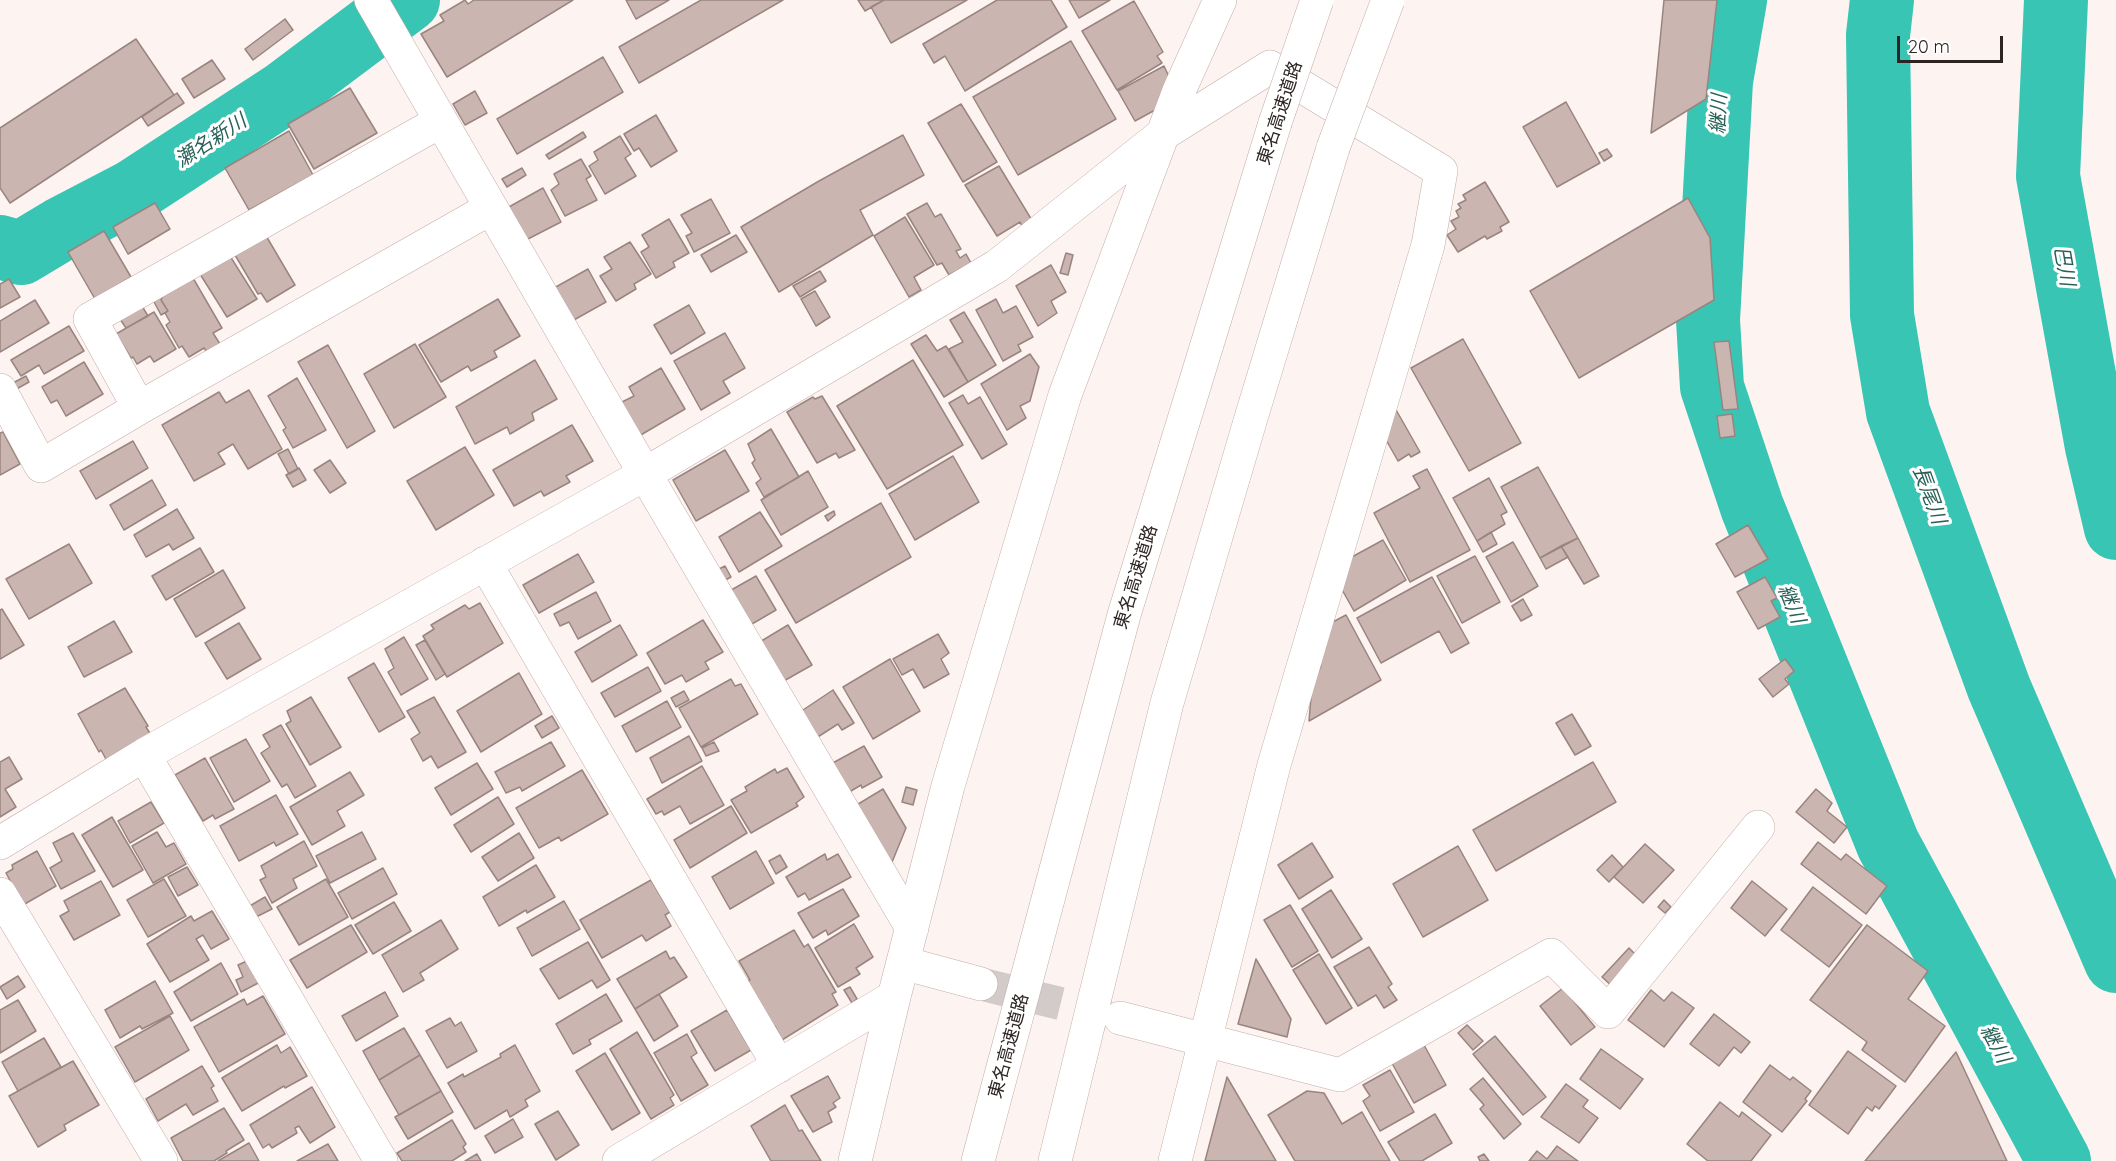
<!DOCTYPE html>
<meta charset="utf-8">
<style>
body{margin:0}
#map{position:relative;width:2116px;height:1161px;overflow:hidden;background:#fdf4f2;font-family:Quicksand,sans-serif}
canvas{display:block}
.scale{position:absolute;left:1897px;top:36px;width:106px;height:27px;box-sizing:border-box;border:3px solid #2d2523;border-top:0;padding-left:8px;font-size:18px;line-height:21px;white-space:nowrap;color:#2d2523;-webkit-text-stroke:4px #fff;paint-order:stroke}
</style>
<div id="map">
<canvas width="2116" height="1161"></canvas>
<div class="scale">20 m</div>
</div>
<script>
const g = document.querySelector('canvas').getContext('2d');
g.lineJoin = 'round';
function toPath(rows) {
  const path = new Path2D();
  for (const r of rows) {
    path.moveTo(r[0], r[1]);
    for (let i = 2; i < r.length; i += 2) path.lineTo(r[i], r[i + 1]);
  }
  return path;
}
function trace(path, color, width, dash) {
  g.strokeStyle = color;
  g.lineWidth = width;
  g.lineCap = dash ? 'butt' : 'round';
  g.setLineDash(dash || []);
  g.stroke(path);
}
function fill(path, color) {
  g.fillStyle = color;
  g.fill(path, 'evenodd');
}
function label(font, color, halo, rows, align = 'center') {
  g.font = font + ' Quicksand,"Noto Sans JP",sans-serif';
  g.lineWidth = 6;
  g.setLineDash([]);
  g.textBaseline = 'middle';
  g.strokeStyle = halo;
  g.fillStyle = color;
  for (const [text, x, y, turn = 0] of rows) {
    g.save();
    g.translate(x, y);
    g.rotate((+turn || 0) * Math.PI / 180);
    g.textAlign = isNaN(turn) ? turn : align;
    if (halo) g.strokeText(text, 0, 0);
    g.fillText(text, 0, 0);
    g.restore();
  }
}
const river = toPath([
 [1735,0,1721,81,1708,320,1712,387,1752,507,1888,844,2059,1161],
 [1882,0,1878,35,1882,315,1898,412,1999,688,2116,961],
 [2056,0,2048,176,2097,447,2116,528],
 [0,247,21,253,61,229,132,192,284,93,408,0]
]);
const building = toPath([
 [465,0,468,4,474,0,573,0,447,77,421,34,444,21,440,15,465,0],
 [626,0,669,0,636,19,626,0],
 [701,0,783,0,639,83,619,47,701,0],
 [858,0,884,0,865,11,858,0],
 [884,0,967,0,891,43,871,7,884,0],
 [997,0,1051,0,1067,27,965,91,945,56,934,63,923,44,997,0],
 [1069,0,1110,0,1079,18,1069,0],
 [1664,0,1717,0,1706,99,1651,133,1664,0],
 [1134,1,1163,52,1157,56,1162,63,1117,90,1082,31,1134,1],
 [285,19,293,30,253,60,245,49,285,19],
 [136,39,174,95,10,203,0,188,0,128,136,39],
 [1071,41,1116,119,1018,175,973,97,1071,41],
 [603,57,623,92,517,154,497,119,603,57],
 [212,60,225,79,194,98,182,79,212,60],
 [1164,66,1177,94,1166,104,1135,121,1118,91,1164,66],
 [350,88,377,133,314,169,288,124,350,88],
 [475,91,487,113,465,125,453,104,475,91],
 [177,93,184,103,148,126,142,117,177,93],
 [1566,102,1600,163,1557,187,1523,127,1566,102],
 [961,104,997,162,963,182,928,123,961,104],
 [656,115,677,151,651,167,639,148,634,151,624,134,656,115],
 [289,131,313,175,249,210,225,168,289,131],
 [583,132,586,137,549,159,546,155,583,132],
 [903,135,924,175,860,210,873,235,779,292,741,227,819,181,903,135],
 [620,136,631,154,625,158,636,176,605,194,589,166,598,160,594,152,620,136],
 [1607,149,1612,156,1604,161,1599,153,1607,149],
 [581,159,591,176,586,179,597,200,565,216,551,190,559,184,554,174,581,159],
 [999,166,1033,222,1023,228,1020,222,997,236,965,185,999,166],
 [522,168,526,175,507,187,502,179,522,168],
 [1485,182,1509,222,1500,227,1502,231,1487,239,1485,236,1458,252,1447,235,1456,229,1451,221,1459,217,1456,211,1461,208,1458,204,1466,200,1463,195,1485,182],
 [543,188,561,222,524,241,507,208,543,188],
 [1688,198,1710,238,1714,300,1579,378,1530,291,1688,198],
 [711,199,730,233,694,252,686,236,692,233,681,215,711,199],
 [155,203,170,229,128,254,113,227,155,203],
 [927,203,935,217,941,214,961,249,956,251,960,258,966,254,971,263,949,275,942,263,937,265,907,214,927,203],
 [905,217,934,265,914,277,921,290,909,297,874,236,905,217],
 [669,219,689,253,673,262,675,267,656,278,641,252,649,247,642,235,669,219],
 [104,231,131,277,95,299,68,252,104,231],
 [265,234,295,285,267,302,261,293,258,294,235,255,265,234],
 [736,235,747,252,711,272,701,255,736,235],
 [630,242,651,274,634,284,636,289,616,301,600,276,612,269,604,257,630,242],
 [1066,253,1073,255,1068,275,1060,273,1066,253],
 [230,256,257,299,227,317,200,274,230,256],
 [1051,265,1066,292,1051,301,1057,313,1038,326,1016,286,1051,265],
 [588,269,606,302,572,321,554,288,588,269],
 [820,271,826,281,800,297,793,286,820,271],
 [193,278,222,328,213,333,220,344,207,352,204,348,189,357,182,346,179,348,166,325,170,322,165,313,168,311,161,300,163,296,193,278],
 [9,279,20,297,0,308,0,284,9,279],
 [815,291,830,317,816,326,801,299,815,291],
 [163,296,161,300,168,311,161,315,153,300,163,296],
 [498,299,520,336,494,351,497,357,471,371,468,366,441,382,419,345,498,299],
 [996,299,1003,313,1016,306,1033,337,1018,345,1021,351,1003,361,976,310,996,299],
 [35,300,49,323,0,352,0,321,35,300],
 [689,305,705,333,671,354,654,325,689,305],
 [142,306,148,316,126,328,120,319,142,306],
 [154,312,176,349,154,362,150,356,137,364,133,357,131,358,116,334,154,312],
 [964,312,996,365,968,382,949,349,963,342,950,320,964,312],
 [69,326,84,351,44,374,39,365,21,376,11,360,69,326],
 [725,333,745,368,723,381,730,393,701,410,674,361,725,333],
 [926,335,937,351,946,346,968,382,944,397,911,344,926,335],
 [1463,339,1521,443,1469,471,1411,368,1463,339],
 [1729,341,1738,409,1723,410,1714,342,1729,341],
 [415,344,446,397,394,428,364,374,415,344],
 [328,345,375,431,347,448,298,362,328,345],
 [1030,354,1039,367,1030,401,1020,406,1026,418,1007,430,981,384,1030,354],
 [535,360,557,399,532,413,534,420,510,434,507,427,475,444,456,407,535,360],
 [913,360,963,445,887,489,837,406,913,360],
 [84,362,103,394,66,416,57,400,51,403,42,387,84,362],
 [661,368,685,409,639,436,620,403,634,396,629,387,661,368],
 [26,376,29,382,13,391,9,385,26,376],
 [297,378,326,430,293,448,283,430,286,428,268,396,297,378],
 [249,390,282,449,248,469,233,444,218,453,225,464,194,481,162,425,219,392,226,403,249,390],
 [963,395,968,404,980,397,1007,444,982,459,949,403,963,395],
 [822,396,855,450,839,458,836,453,817,463,787,412,813,397,815,399,822,396],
 [1395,408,1420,452,1411,457,1409,454,1398,461,1385,438,1395,408],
 [1732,414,1735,436,1720,438,1717,416,1732,414],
 [572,425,593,461,566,476,570,482,544,496,541,491,514,506,493,470,572,425],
 [771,429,799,477,764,497,756,483,761,479,752,463,755,460,748,444,771,429],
 [3,432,20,464,0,475,0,433,3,432],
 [133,441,148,468,96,499,80,471,133,441],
 [465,447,494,495,436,530,407,481,465,447],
 [288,449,298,469,289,474,278,454,288,449],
 [725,450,749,491,696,521,673,480,725,450],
 [953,456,979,502,915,540,889,494,953,456],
 [330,460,346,483,330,493,314,470,330,460],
 [1538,467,1578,538,1540,558,1501,487,1538,467],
 [299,468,306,480,293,487,286,475,299,468],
 [1427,469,1470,550,1410,582,1374,513,1420,488,1413,476,1427,469],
 [808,471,828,507,781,535,761,500,808,471],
 [1489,478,1507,512,1501,515,1505,524,1477,541,1453,498,1489,478],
 [152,480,166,505,124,530,110,505,152,480],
 [881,503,911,557,796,623,765,570,881,503],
 [177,509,194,538,173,550,169,544,146,557,134,535,177,509],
 [834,511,835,515,828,521,825,516,834,511],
 [760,512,782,546,739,572,719,537,760,512],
 [1748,525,1768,559,1735,577,1716,544,1748,525],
 [1491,532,1497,544,1483,552,1477,541,1491,532],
 [1578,538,1599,576,1584,584,1561,546,1578,538],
 [1383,540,1406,580,1354,611,1336,579,1339,564,1383,540],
 [1513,542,1538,586,1511,602,1486,557,1513,542],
 [69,544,92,583,29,619,6,579,69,544],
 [1561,546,1568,557,1546,569,1540,558,1561,546],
 [200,548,214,572,166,600,152,576,200,548],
 [578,554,594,582,539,613,523,585,578,554],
 [1475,556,1500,602,1462,623,1437,576,1475,556],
 [725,566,731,577,718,584,713,572,725,566],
 [223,570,245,608,196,637,174,599,223,570],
 [756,576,776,610,745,628,726,593,756,576],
 [1432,577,1469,643,1451,653,1439,631,1381,663,1357,618,1432,577],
 [1765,577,1777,598,1771,601,1780,617,1758,629,1737,592,1765,577],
 [596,592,611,621,578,639,569,622,560,626,554,614,596,592],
 [1523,599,1532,615,1521,621,1512,606,1523,599],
 [480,603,503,643,447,677,423,636,434,629,431,625,465,605,469,609,480,603],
 [2,609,24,645,0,659,0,610,2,609],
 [1346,615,1381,680,1309,721,1312,685,1321,666,1318,660,1329,624,1346,615],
 [703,620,723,652,705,662,709,669,686,682,682,675,665,684,647,653,703,620],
 [114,621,132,652,84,677,68,647,114,621],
 [239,623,261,659,227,679,205,643,239,623],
 [620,625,637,655,592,682,575,652,620,625],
 [788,625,812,665,782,682,758,643,788,625],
 [938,634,949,653,941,659,949,674,924,688,913,669,902,675,893,659,938,634],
 [404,637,428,679,401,695,388,672,394,668,385,649,404,637],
 [425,640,445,674,436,680,416,645,425,640],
 [890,659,920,711,873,739,843,687,890,659],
 [1785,659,1794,671,1785,679,1789,684,1773,697,1759,679,1785,659],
 [374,663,405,717,379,732,348,678,374,663],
 [648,667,661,691,615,717,601,693,648,667],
 [519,673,542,714,481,752,457,711,519,673],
 [731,679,735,686,741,684,758,714,701,747,679,708,731,679],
 [125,688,148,726,146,727,151,735,107,761,101,750,99,752,78,714,125,688],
 [833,690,854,723,842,730,838,724,813,740,797,714,833,690],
 [684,691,689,700,676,707,671,698,684,691],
 [311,697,341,747,310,765,286,724,291,721,287,711,311,697],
 [434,697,466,752,438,768,431,756,423,761,411,739,420,733,407,711,434,697],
 [667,701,681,727,636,752,622,726,667,701],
 [1572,714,1591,746,1575,755,1556,723,1572,714],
 [552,716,559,728,542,738,535,726,552,716],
 [281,725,316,786,295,798,287,784,282,787,261,753,270,747,263,735,281,725],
 [689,736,702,761,662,783,650,758,689,736],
 [246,739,270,781,234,802,210,758,246,739],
 [551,742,565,766,522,791,520,787,506,793,495,772,551,742],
 [714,742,719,751,706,756,702,748,714,742],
 [864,746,882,777,862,788,861,785,846,794,829,765,864,746],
 [9,757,22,779,5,789,16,807,0,817,0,762,9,757],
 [205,758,234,809,215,819,213,815,203,821,175,775,205,758],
 [1593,762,1616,802,1496,871,1473,830,1593,762],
 [477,763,493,789,451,815,435,788,477,763],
 [702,766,724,805,690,824,680,806,664,815,662,811,656,814,647,799,702,766],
 [787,768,804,797,796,803,798,806,751,833,731,800,747,791,745,787,775,769,777,773,787,768],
 [582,770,608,814,561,841,559,837,539,848,516,808,582,770],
 [350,772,364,795,337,811,345,826,312,845,290,807,350,772],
 [906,787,917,790,913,805,902,802,906,787],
 [883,789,906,828,888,872,850,809,883,789],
 [1816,789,1832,803,1827,811,1847,827,1834,843,1796,812,1816,789],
 [276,795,298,834,276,846,274,842,239,861,220,826,276,795],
 [498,797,514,824,471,852,454,825,498,797],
 [151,802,164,823,130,843,118,821,151,802],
 [731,806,747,833,690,868,674,840,731,806],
 [112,817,143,870,113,887,82,835,112,817],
 [157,832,166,847,174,843,186,864,153,883,132,846,157,832],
 [362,832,376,859,330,883,316,856,362,832],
 [73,833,95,871,61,889,50,868,62,861,53,843,73,833],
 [519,833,534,858,498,881,482,857,519,833],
 [304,841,317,866,293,879,297,888,272,903,260,880,266,877,261,866,304,841],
 [1818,842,1841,860,1846,854,1887,886,1866,914,1801,864,1818,842],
 [1312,843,1333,877,1299,899,1278,865,1312,843],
 [1645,844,1674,870,1643,903,1614,877,1645,844],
 [1458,846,1488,900,1423,937,1393,884,1458,846],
 [37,851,56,886,23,905,6,873,13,869,12,865,37,851],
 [756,851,774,883,730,909,712,877,756,851],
 [825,854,827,860,838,854,851,877,809,900,805,893,798,897,786,877,825,854],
 [780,855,787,867,776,874,769,861,780,855],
 [1612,855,1623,867,1609,882,1597,870,1612,855],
 [536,865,555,897,527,913,526,910,499,926,483,897,536,865],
 [187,867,198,885,178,896,168,877,187,867],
 [383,868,397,894,352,919,338,893,383,868],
 [164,879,186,916,148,937,127,900,164,879],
 [326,879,348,917,299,945,277,907,326,879],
 [651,880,670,912,665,915,671,926,646,941,642,935,602,958,580,920,651,880],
 [101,881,120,915,74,940,60,916,69,911,64,901,101,881],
 [1752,881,1787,909,1765,936,1731,908,1752,881],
 [1813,887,1862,925,1829,967,1781,930,1813,887],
 [843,889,859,916,828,935,826,930,813,938,798,913,843,889],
 [1331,890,1362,939,1332,958,1302,909,1331,890],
 [265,897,272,909,254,918,248,907,265,897],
 [1664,900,1671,907,1665,913,1658,907,1664,900],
 [564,901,580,929,532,956,517,928,564,901],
 [394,902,411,931,373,954,355,925,394,902],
 [1290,905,1318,951,1292,967,1264,920,1290,905],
 [212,911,229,939,211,949,203,935,196,939,209,960,170,982,147,944,191,916,194,921,212,911],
 [441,920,458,949,420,973,424,980,403,992,382,955,441,920],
 [854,924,873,957,856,968,860,974,838,987,815,948,854,924],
 [351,925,367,952,307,988,290,960,351,925],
 [1867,925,1928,971,1908,999,1945,1026,1905,1082,1862,1050,1867,1042,1810,1000,1867,925],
 [794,930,804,947,808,944,836,992,832,994,838,1005,782,1040,775,1026,771,1028,745,982,750,980,739,961,794,930],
 [588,942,610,980,597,988,592,980,559,999,540,969,588,942],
 [1369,947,1392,984,1388,987,1397,1000,1384,1008,1376,995,1358,1006,1334,967,1369,947],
 [1629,948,1639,958,1613,987,1602,977,1629,948],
 [666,951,670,959,674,957,687,977,635,1009,617,979,666,951],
 [1319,954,1352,1008,1326,1024,1293,970,1319,954],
 [1256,959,1291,1019,1287,1037,1238,1024,1256,959],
 [249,960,262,981,241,992,236,980,243,977,238,965,249,960],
 [221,963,238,994,191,1021,174,992,221,963],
 [18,976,25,987,7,999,0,987,18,976],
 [155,981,173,1013,142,1029,140,1026,120,1038,105,1010,155,981],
 [850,987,857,999,852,1003,844,990,850,987],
 [1563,988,1595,1027,1571,1045,1540,1006,1563,988],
 [1651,990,1664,1001,1672,992,1694,1008,1664,1047,1628,1020,1651,990],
 [385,992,398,1016,356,1041,342,1016,385,992],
 [606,994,622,1021,589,1040,591,1044,573,1054,556,1024,606,994],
 [659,994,678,1026,654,1041,635,1009,659,994],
 [263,996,285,1034,219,1072,194,1027,244,999,247,1005,263,996],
 [18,1000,36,1031,0,1053,0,1010,18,1000],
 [727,1010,751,1050,715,1071,691,1031,727,1010],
 [1714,1014,1750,1042,1741,1053,1734,1047,1719,1066,1690,1044,1714,1014],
 [170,1016,189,1050,135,1082,115,1047,170,1016],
 [450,1018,455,1026,461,1022,477,1051,447,1068,426,1031,450,1018],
 [1467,1025,1483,1041,1473,1050,1458,1033,1467,1025],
 [404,1028,420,1055,379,1080,363,1051,404,1028],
 [637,1032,674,1095,670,1098,674,1105,651,1119,610,1049,637,1032],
 [687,1034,697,1053,691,1057,708,1085,681,1101,654,1053,687,1034],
 [1495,1036,1546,1097,1523,1115,1473,1054,1495,1036],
 [44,1038,61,1067,18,1091,2,1062,44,1038],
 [277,1045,281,1053,290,1047,307,1076,285,1088,284,1086,242,1111,222,1078,277,1045],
 [515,1045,540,1091,525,1100,528,1106,510,1117,507,1110,475,1129,448,1083,463,1074,464,1077,501,1057,500,1054,515,1045],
 [1424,1045,1446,1085,1414,1103,1388,1056,1424,1045],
 [1601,1049,1643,1079,1620,1109,1580,1079,1601,1049],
 [1848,1051,1896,1086,1879,1109,1875,1106,1872,1111,1867,1107,1848,1134,1809,1105,1848,1051],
 [1956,1052,2007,1161,1865,1161,1956,1052],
 [605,1053,640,1113,612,1130,576,1071,605,1053],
 [420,1055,441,1091,399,1115,379,1080,420,1055],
 [73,1061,99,1105,64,1125,66,1130,38,1147,9,1096,73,1061],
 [1770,1065,1790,1080,1793,1077,1811,1091,1805,1099,1807,1101,1782,1132,1743,1102,1770,1065],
 [202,1066,214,1086,211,1088,218,1101,193,1115,186,1104,158,1121,146,1099,202,1066],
 [1390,1070,1414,1112,1380,1131,1363,1101,1370,1096,1363,1085,1390,1070],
 [828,1076,840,1098,833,1103,836,1107,828,1112,832,1122,813,1132,791,1096,828,1076],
 [1227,1077,1276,1161,1205,1161,1227,1077],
 [1483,1078,1521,1124,1504,1139,1480,1109,1484,1105,1470,1089,1483,1078],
 [1566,1084,1588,1100,1583,1107,1598,1118,1579,1143,1541,1117,1566,1084],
 [312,1087,335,1127,310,1143,299,1126,295,1128,297,1133,272,1148,269,1144,263,1148,250,1125,312,1087],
 [441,1091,453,1112,408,1139,395,1117,441,1091],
 [1307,1091,1324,1093,1342,1124,1362,1112,1390,1161,1295,1161,1268,1115,1307,1091],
 [1720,1102,1739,1117,1742,1112,1771,1135,1751,1161,1708,1161,1687,1144,1720,1102],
 [785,1105,799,1131,802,1130,821,1161,771,1161,751,1126,785,1105],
 [224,1108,244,1140,226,1151,227,1153,214,1161,183,1161,171,1138,224,1108],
 [558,1111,579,1145,556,1160,535,1124,558,1111],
 [1435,1114,1452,1143,1422,1161,1400,1161,1388,1142,1435,1114],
 [513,1119,523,1137,495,1153,485,1136,513,1119],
 [452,1120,466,1144,463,1147,466,1152,452,1161,402,1161,397,1153,452,1120],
 [249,1143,259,1161,218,1161,249,1143],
 [328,1144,338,1161,297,1161,328,1144],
 [1557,1146,1578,1161,1529,1161,1537,1151,1547,1159,1557,1146],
 [477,1154,481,1161,465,1161,477,1154],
 [1484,1154,1489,1161,1480,1161,1478,1157,1484,1154]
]);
const minorTunnel = toPath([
 [981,984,1119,1018]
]);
const minor = toPath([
 [371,0,645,474,912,928],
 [0,390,41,466,139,408,491,208],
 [139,408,90,319,441,121],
 [485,563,779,1066],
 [144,755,381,1161],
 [0,843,144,755,645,474,997,266,1163,134,1270,67,1441,171,1428,245,1274,765,1175,1161],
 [0,894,161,1161],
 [903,963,981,984],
 [1120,1018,1340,1075,1551,955,1608,1012,1758,827],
 [619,1161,894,997],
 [855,1161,894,997,948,786,1065,395,1179,91,1220,0]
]);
const motorway = toPath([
 [978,1161,1124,615,1275,123],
 [1055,1161,1167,703,1251,418,1333,148]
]);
const motorwayBridge = toPath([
 [1275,123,1317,0],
 [1333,148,1388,0]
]);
const streetNames = [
 ["東名高速道路",1280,113,-72],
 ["東名高速道路",1136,577,-73],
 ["東名高速道路",1009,1046,-75]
];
const waterNames = [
 ["継川",1719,114,-87],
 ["瀬名新川",211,141,-33],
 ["巴川",2064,266,80],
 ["長尾川",1929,495,70],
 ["継川",1791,604,68],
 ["継川",1995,1044,62]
];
trace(river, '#38c5b3', 64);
fill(building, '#cbb5b0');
trace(building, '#99847f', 1.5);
trace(minorTunnel, '#d3cbc9', 33, [33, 16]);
trace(minor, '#c2ada8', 34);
trace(motorway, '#c2ada8', 34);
trace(minor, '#fff', 33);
trace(motorway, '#fff', 33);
trace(motorwayBridge, '#c2ada8', 34, []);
trace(motorwayBridge, '#fff', 33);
label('18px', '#2d2523', '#fff', streetNames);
label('italic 20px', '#296058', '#fff', waterNames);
</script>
